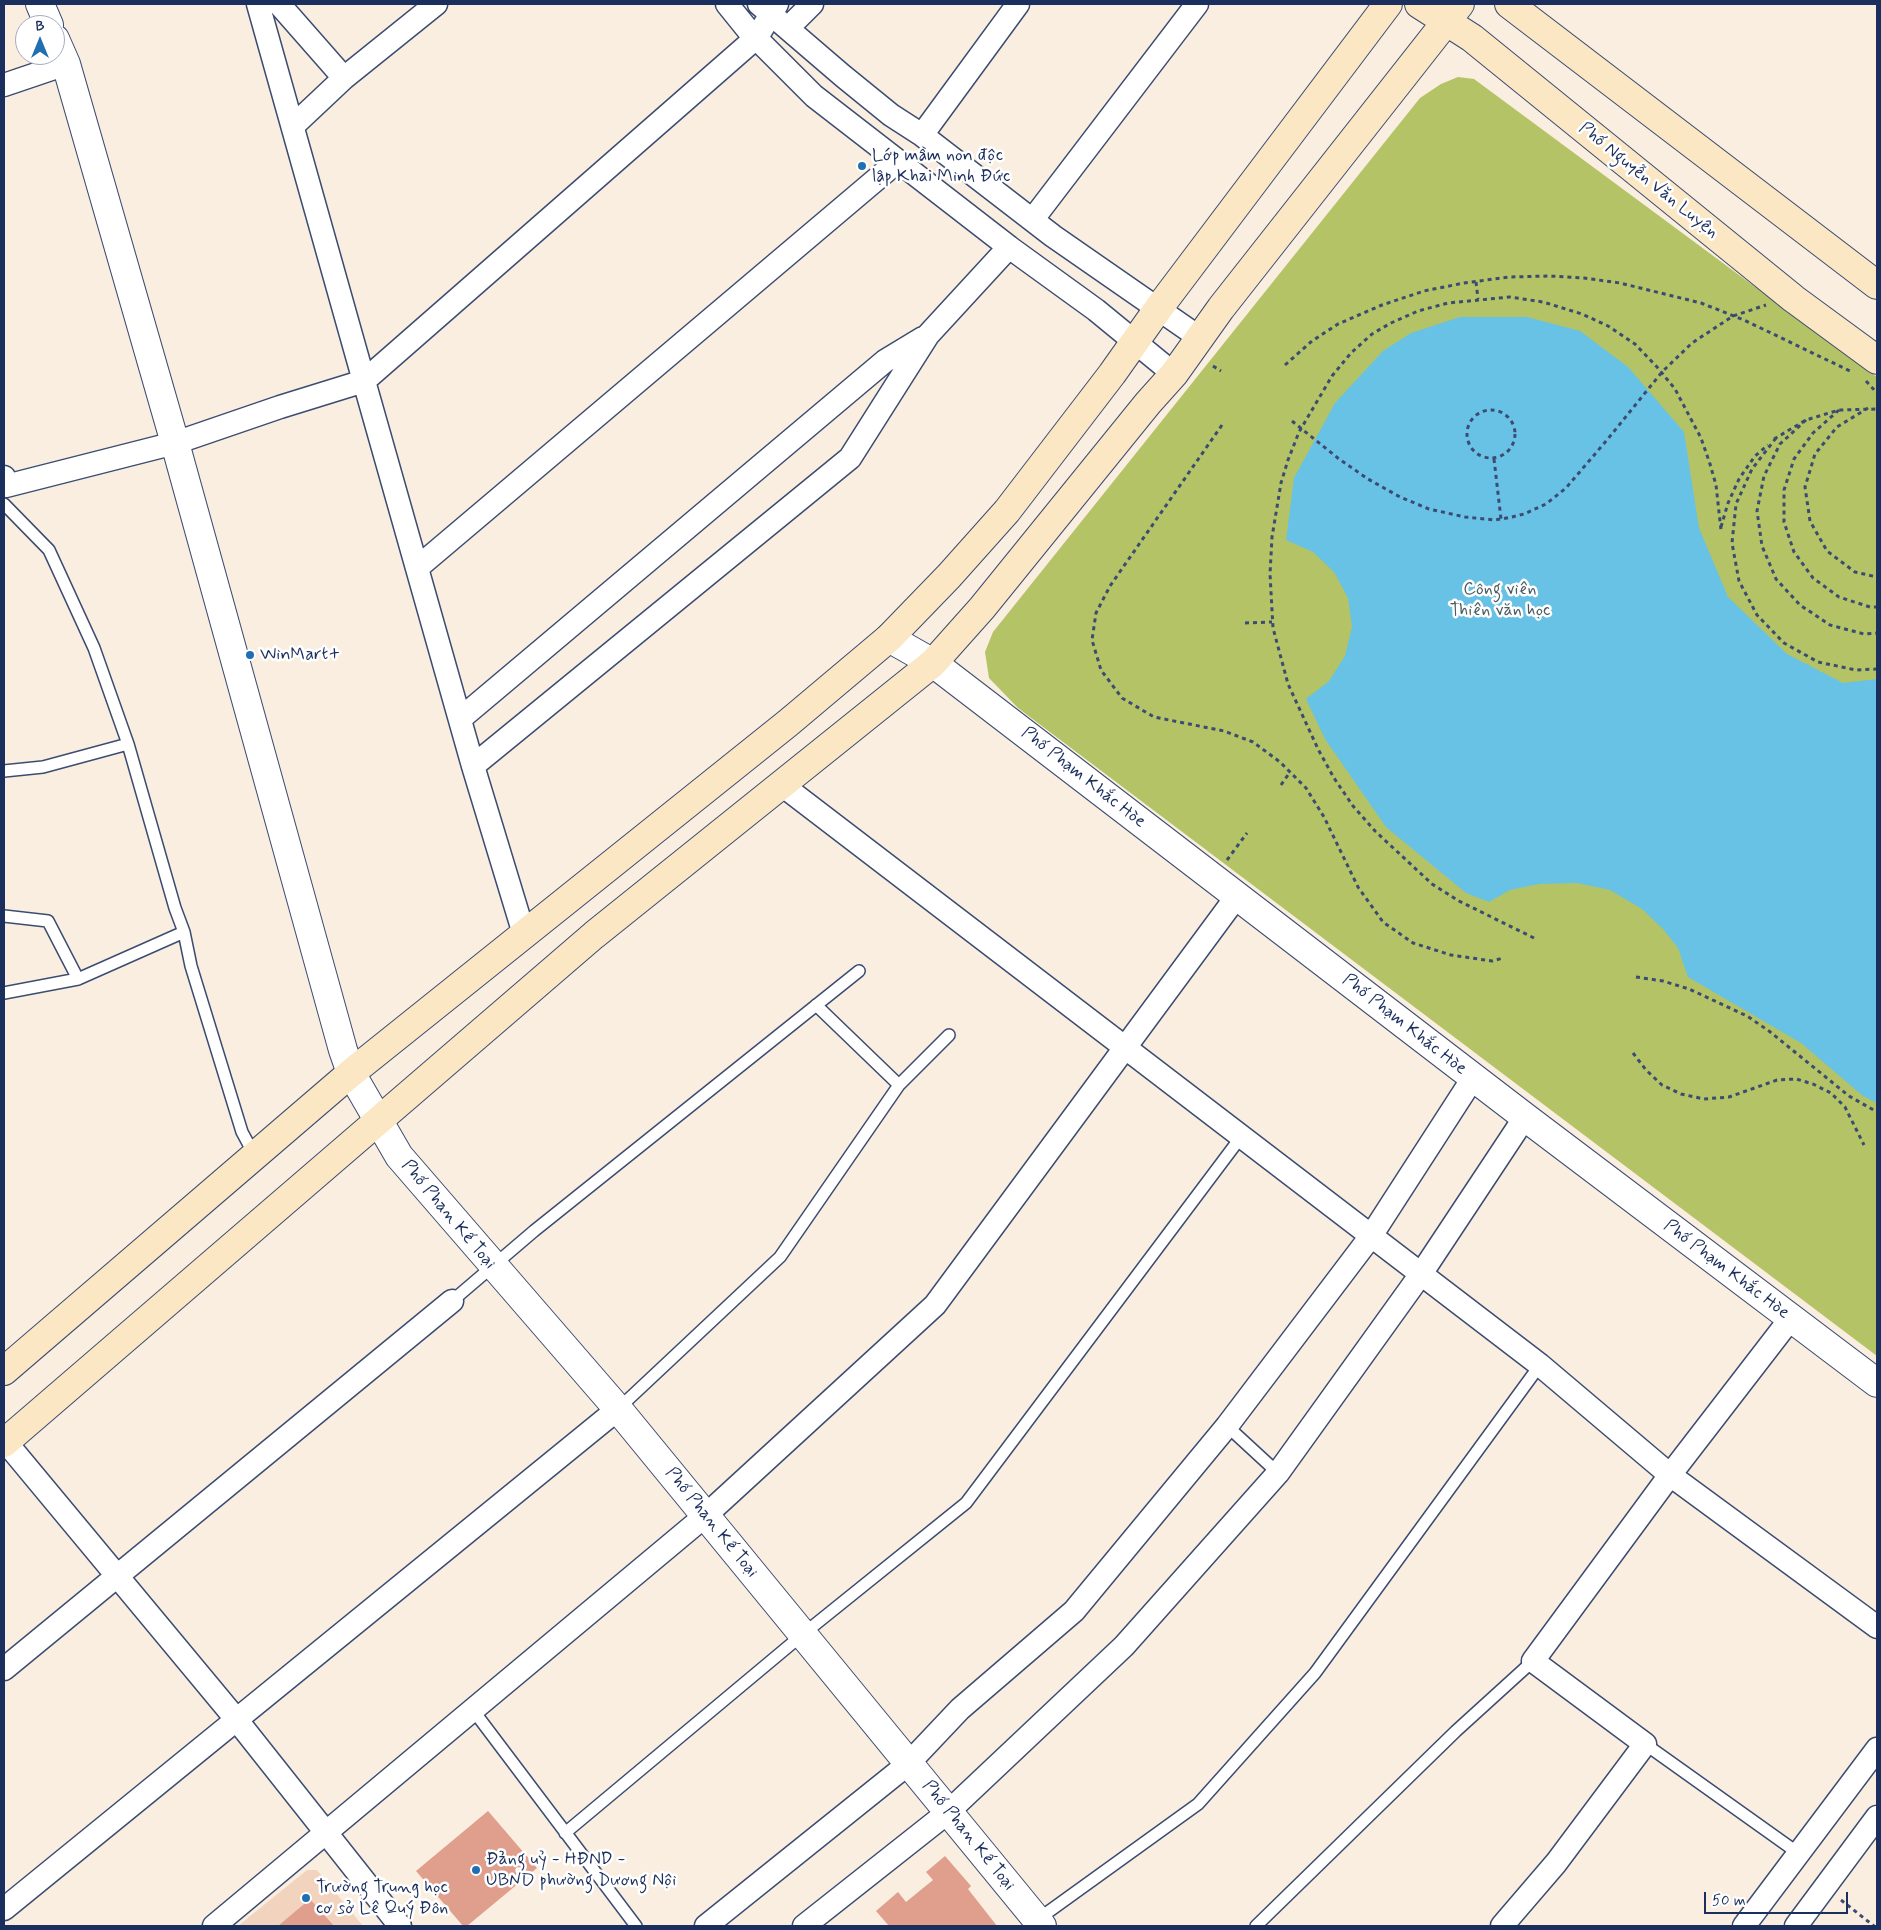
<!DOCTYPE html>
<meta charset="utf-8">
<style>
body{margin:0}
#map{position:relative;width:1881px;height:1930px;overflow:hidden;background:#f9eedf;font-family:Mynerve,sans-serif}
canvas{display:block}
.frame{position:absolute;inset:0;border:5px solid #1b2f5e;pointer-events:none}
.north{position:absolute;left:15px;top:15px;width:50px;height:50px;box-sizing:border-box;background:#fff;border:1px solid #a4acbf;border-radius:50%;rotate:0deg;font-size:14px;font-weight:700;line-height:20px;text-align:center;color:#1b2f5e}
.north::after{content:'';display:block;margin:auto;width:18px;height:22px;background:#1f6fb2;clip-path:polygon(50% 0,100% 100%,50% 72%,0 100%)}
.scale{position:absolute;left:1704px;top:1892px;width:144px;height:22px;box-sizing:border-box;border:2px solid #1b2f5e;border-top:0;padding-left:6px;font-size:15px;line-height:18px;white-space:nowrap;color:#1b2f5e;-webkit-text-stroke:4px #fff;paint-order:stroke}
</style>
<div id="map">
<canvas width="1881" height="1930"></canvas>
<div class="frame"></div>
<div class="north">B</div>
<div class="scale">50 m</div>
</div>
<script>
const g = document.querySelector('canvas').getContext('2d');
g.lineJoin = 'round';
function fill(path, color) {
  g.fillStyle = color;
  g.fill(path, 'evenodd');
}
function toPath(rows) {
  const path = new Path2D();
  for (const r of rows) {
    if (r.length === 3) {
      path.moveTo(r[0] + r[2], r[1]);
      path.arc(r[0], r[1], r[2], 0, 2 * Math.PI);
      continue;
    }
    path.moveTo(r[0], r[1]);
    for (let i = 2; i < r.length; i += 2) path.lineTo(r[i], r[i + 1]);
  }
  return path;
}
function trace(path, color, width, dash) {
  g.strokeStyle = color;
  g.lineWidth = width;
  g.lineCap = dash ? 'butt' : 'round';
  g.setLineDash(dash || []);
  g.stroke(path);
}
function label(font, color, halo, rows, align = 'center') {
  g.font = font + ' Mynerve,sans-serif';
  g.lineWidth = 5;
  g.setLineDash([]);
  g.textBaseline = 'middle';
  g.strokeStyle = halo;
  g.fillStyle = color;
  for (const [text, x, y, turn = 0] of rows) {
    g.save();
    g.translate(x, y);
    g.rotate((+turn || 0) * Math.PI / 180);
    g.textAlign = isNaN(turn) ? turn : align;
    if (halo) g.strokeText(text, 0, 0);
    g.fillText(text, 0, 0);
    g.restore();
  }
}
const built = toPath([
 [307,1870,317,1870,363,1926,238,1926]
]);
const green = toPath([
 [1458,77,1474,79,1877,377,1877,1356,1018,708,989,678,985,652,993,632,1420,98,1441,84]
]);
const water = toPath([
 [1460,317,1527,317,1580,331,1628,367,1684,432,1699,528,1728,597,1787,654,1843,683,1877,679,1877,1103,1863,1096,1801,1043,1688,977,1678,948,1663,929,1642,909,1610,890,1577,883,1539,884,1510,890,1489,902,1466,893,1386,827,1325,739,1306,699,1329,681,1345,656,1352,627,1348,598,1334,572,1313,552,1286,540,1294,478,1335,403,1383,351,1411,333]
]);
const building = toPath([
 [488,1811,537,1868,467,1926,463,1926,416,1871],
 [945,1856,971,1886,968,1889,997,1926,889,1926,876,1911,898,1892,906,1902,933,1880,926,1872],
 [310,1899,334,1926,278,1926]
]);
const path = toPath([
 [1476,282,1478,299],
 [1285,365,1312,341,1338,324,1382,305,1424,291,1464,283,1509,277,1549,276,1584,278,1620,283,1701,303,1744,320,1852,372],
 [1213,366,1221,371],
 [1866,381,1877,393],
 [1868,408,1837,427,1815,454,1805,487,1810,521,1827,551,1855,572,1877,577],
 [1491,434,24],
 [1839,410,1813,433,1794,459,1784,490,1784,522,1794,552,1813,578,1839,597,1870,607,1877,607],
 [1806,420,1780,444,1764,476,1757,511,1762,546,1776,579,1800,605,1830,625,1864,634,1877,633],
 [1292,421,1339,459,1368,479,1400,497,1429,509,1465,517,1495,520,1512,517,1524,514,1546,504,1566,488,1607,440,1662,372,1692,343,1733,316,1766,305],
 [1222,425,1110,586,1096,613,1092,640,1101,670,1122,698,1154,717,1224,731,1253,742,1280,762,1306,788,1324,817,1358,887,1383,922,1413,943,1451,955,1492,961,1503,958],
 [1776,438,1752,469,1736,504,1732,543,1739,581,1757,615,1784,643,1818,662,1856,670,1877,669],
 [1774,439,1806,420,1839,410,1877,409],
 [1494,459,1501,519],
 [1721,527,1728,503,1739,479,1755,456,1768,445],
 [1245,623,1272,622],
 [1281,785,1290,772],
 [1227,860,1247,833],
 [1534,938,1459,901,1432,884,1375,831,1353,806,1334,778,1318,749,1288,684,1273,628,1270,574,1272,537,1281,483,1288,460,1299,432,1332,376,1351,353,1372,334,1391,323,1418,311,1448,303,1510,297,1543,302,1582,314,1608,326,1635,344,1657,367,1675,389,1701,438,1710,464,1716,485,1721,530],
 [1636,977,1663,981,1689,989,1747,1016,1769,1031,1849,1096,1877,1112],
 [1633,1053,1646,1070,1662,1085,1681,1094,1704,1099,1729,1097,1777,1080,1796,1079,1813,1084,1831,1093,1845,1107,1864,1145],
 [1841,1900,1874,1926]
]);
const service = toPath([
 [4,504,49,550,94,648,128,744,175,908,184,932,78,979,4,993],
 [4,771,43,767,128,744],
 [4,916,48,921,78,979],
 [184,932,191,966,242,1132,255,1156],
 [816,1005,899,1085,949,1035],
 [452,1301,534,1231,859,971],
 [618,1409,780,1257,899,1085],
 [1227,1426,1278,1473],
 [473,1710,636,1926],
 [1645,1744,1798,1853],
 [565,1833,802,1635,966,1503,1241,1137],
 [1037,1920,1198,1804,1315,1673,1540,1365],
 [1256,1926,1456,1731,1533,1661]
]);
const minor = toPath([
 [279,4,344,78],
 [727,4,748,30,814,96,1009,247,1096,310,1174,374],
 [759,4,843,76,891,115,922,135,1053,236,1200,338],
 [788,28,812,4],
 [4,85,66,64],
 [293,126,344,78,436,4],
 [922,135,1018,4],
 [1033,219,1197,4],
 [4,477,6,486,175,443,280,407,364,381,258,4],
 [417,568,898,161],
 [460,719,885,361,923,338],
 [473,766,850,458,928,335,1009,247],
 [782,785,1540,1365,1670,1475,1877,1627],
 [524,934,473,766,364,381,757,37,777,4],
 [5,1441,236,1719,400,1926],
 [4,1669,452,1301],
 [4,1909,618,1409],
 [214,1926,705,1516,935,1305,1237,896],
 [706,1926,908,1764,960,1709,1074,1611,1227,1426,1371,1236,1473,1078],
 [804,1926,947,1813,1124,1646,1278,1473,1421,1274,1525,1117],
 [1502,1926,1556,1863,1645,1744,1533,1661,1670,1475,1791,1318],
 [1744,1926,1877,1749],
 [1796,1926,1877,1817]
]);
const tertiary = toPath([
 [40,4,49,25],
 [55,39,66,64,175,443,343,1050,351,1073,399,1156,618,1409,1042,1926],
 [889,638,933,663,1525,1117,1877,1383]
]);
const secondary = toPath([
 [1419,4,1472,38,1794,299,1877,360],
 [1509,4,1877,285],
 [4,1371,351,1073,788,723,889,638,949,576,1007,511,1112,374,1158,309,1388,4],
 [4,1443,594,935,933,663,982,608,1148,403,1174,374,1221,308,1460,4]
]);
const markers = [
 [862,166,5,"#1f6fb2"],
 [250,655,5,"#1f6fb2"],
 [476,1870,5,"#1f6fb2"],
 [306,1898,5,"#1f6fb2"]
];
const poiNames = [
 ["Lớp mầm non độc",872,156],
 ["lập Khai Minh Đức",872,177],
 ["WinMart+",260,655],
 ["Đảng uỷ - HĐND -",486,1860],
 ["UBND phường Dương Nội",486,1881],
 ["Trường Trung học",316,1888],
 ["cơ sở Lê Quý Đôn",316,1909]
];
const streetNames = [
 ["Phố Nguyễn Văn Luyện",1648,181,39],
 ["Phố Phạm Khắc Hòe",1083,778,38],
 ["Phố Phạm Khắc Hòe",1404,1025,38],
 ["Phố Phan Kế Toại",448,1215,50],
 ["Phố Phạm Khắc Hòe",1726,1270,37],
 ["Phố Phan Kế Toại",711,1523,51],
 ["Phố Phan Kế Toại",968,1836,51]
];
const parkNames = [
 ["Công viên",1500,590],
 ["Thiên văn học",1500,611]
];
fill(built, '#f2d4be');
fill(green, '#b3c365');
fill(water, '#68c2e6');
fill(building, '#e09e8c');
trace(service, '#3c4c71', 14);
trace(minor, '#3c4c71', 25);
trace(tertiary, '#3c4c71', 30);
trace(secondary, '#3c4c71', 30);
trace(path, '#3c4c71', 3, [4, 4]);
trace(service, '#fff', 11);
trace(minor, '#fff', 22);
trace(tertiary, '#fff', 28);
trace(secondary, '#fbe7c3', 28);
for (const [x, y, r, color] of markers) {
  const dot = new Path2D();
  dot.arc(x, y, r, 0, 2 * Math.PI);
  g.fillStyle = color;
  g.fill(dot);
  trace(dot, '#fff', 2);
}
label('18px', '#1b2f5e', '#fff', poiNames, 'left');
label('18px', '#1b2f5e', '#fff', streetNames);
label('18px', '#495b60', '#fff', parkNames);
</script>
